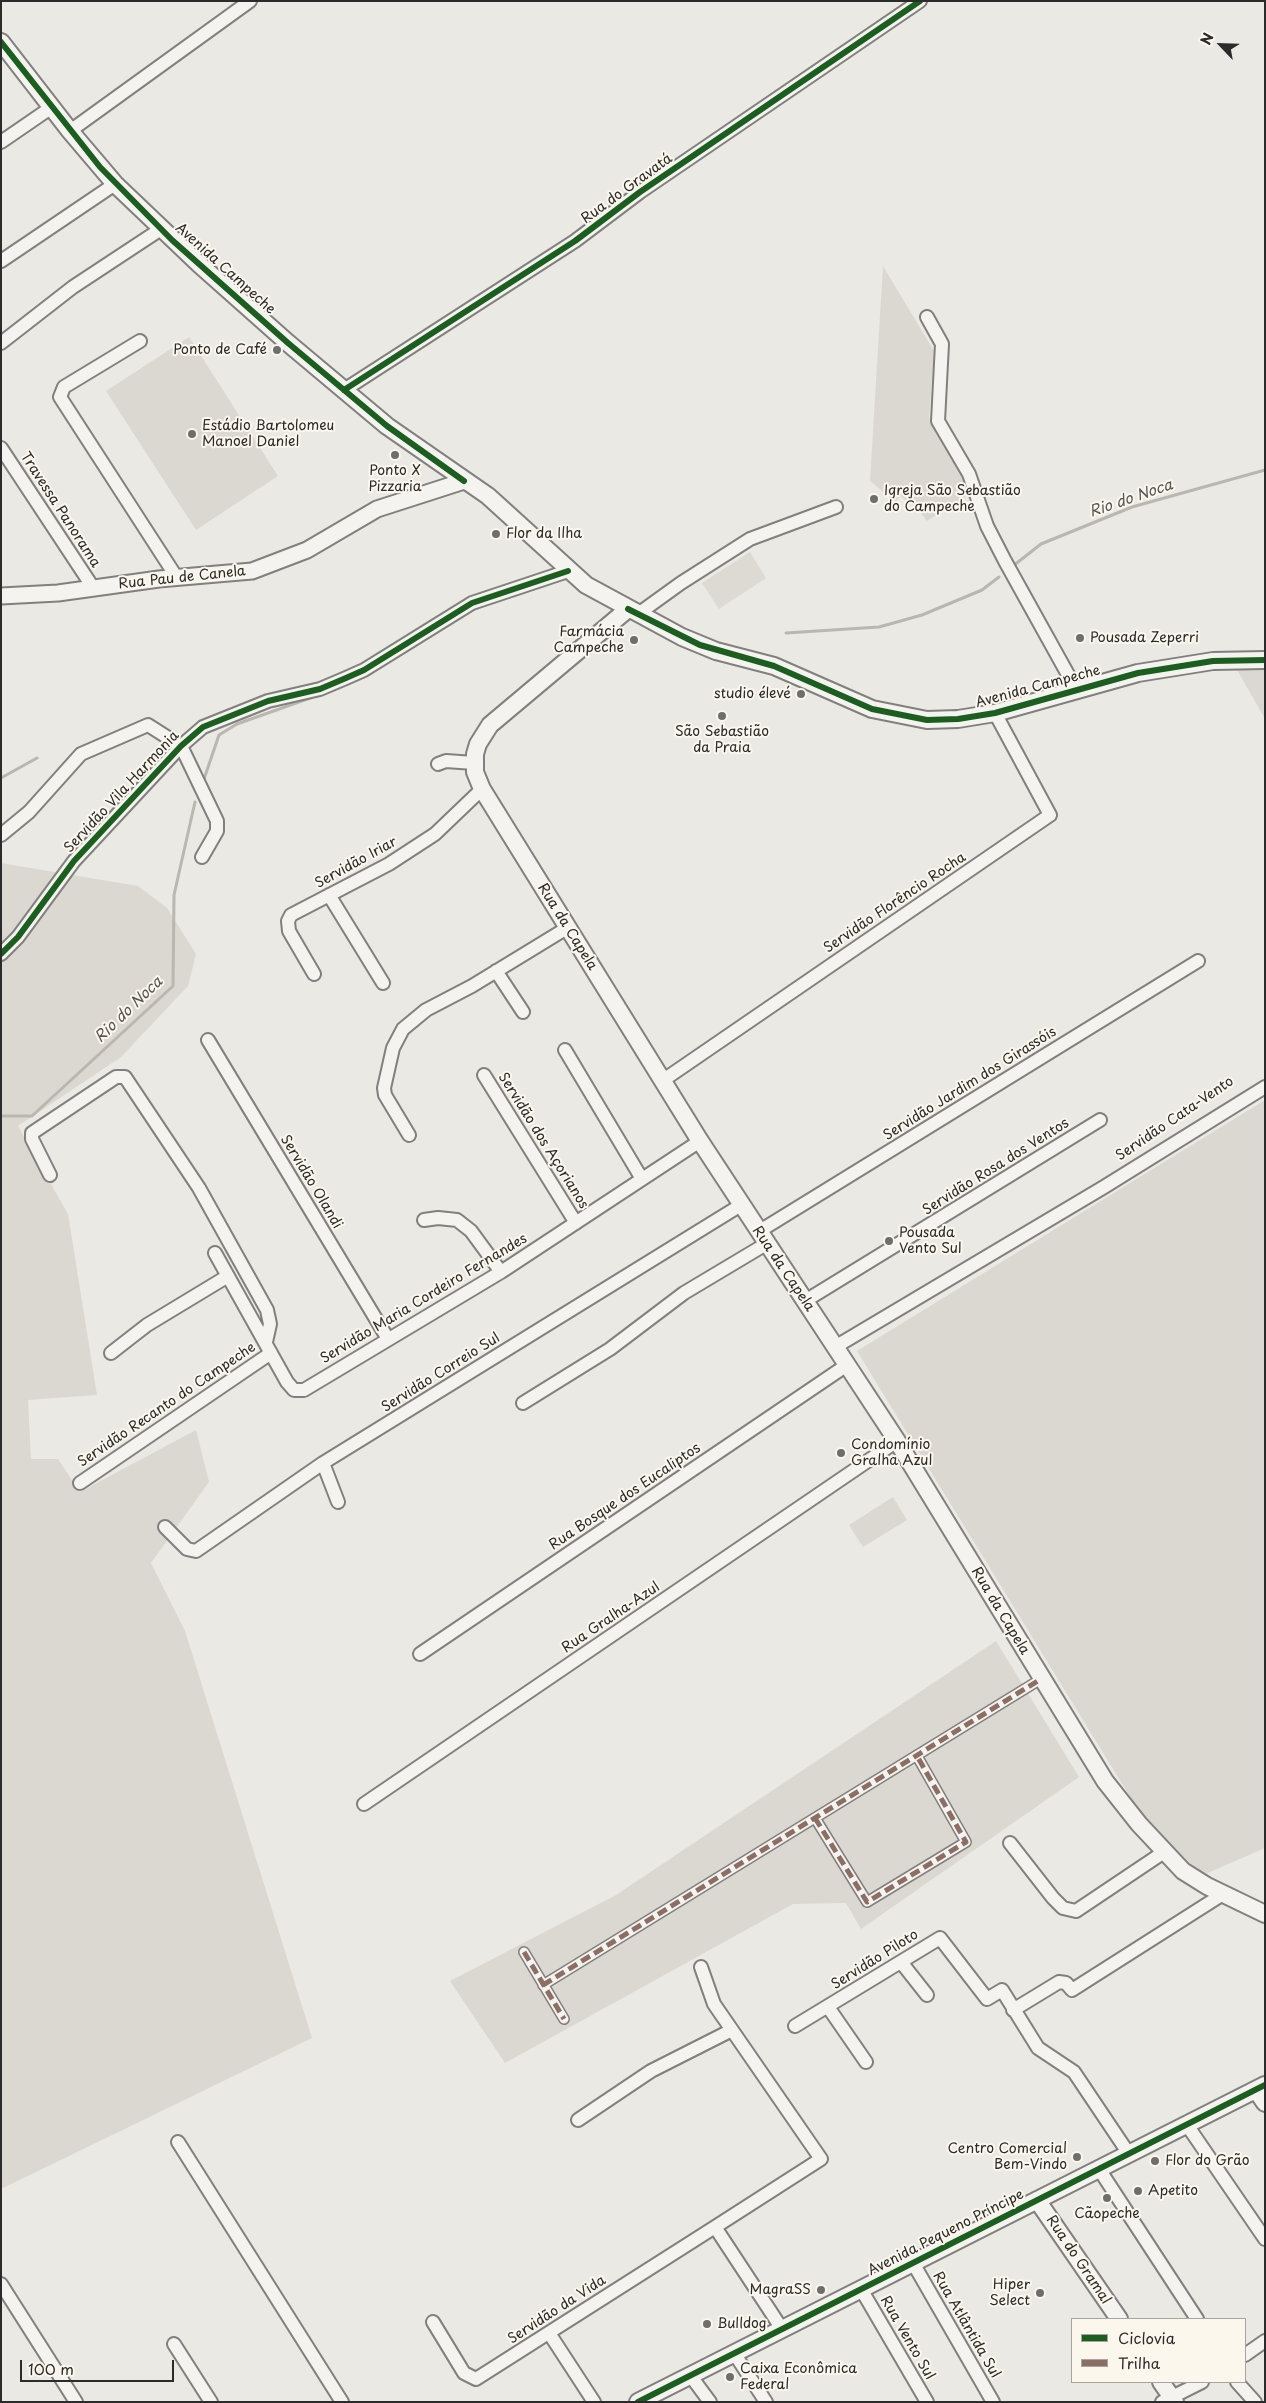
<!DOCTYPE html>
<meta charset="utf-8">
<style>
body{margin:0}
#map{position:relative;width:1266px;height:2403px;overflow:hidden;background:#eae9e4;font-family:"Playpen Sans",sans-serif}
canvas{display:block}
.frame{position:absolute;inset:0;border:2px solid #2b2b2b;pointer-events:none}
.legend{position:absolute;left:1071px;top:2318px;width:175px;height:65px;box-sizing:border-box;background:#fbf7ec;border:1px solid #a8a59f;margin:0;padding:6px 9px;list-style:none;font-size:15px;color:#2b2b2b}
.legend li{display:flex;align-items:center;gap:10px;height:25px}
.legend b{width:25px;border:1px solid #a8a59f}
.north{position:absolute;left:1196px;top:20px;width:50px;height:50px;-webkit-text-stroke:4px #fbf7ec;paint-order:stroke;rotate:294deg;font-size:14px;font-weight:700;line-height:20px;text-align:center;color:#2b2b2b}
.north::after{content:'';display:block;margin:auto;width:18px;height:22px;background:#2b2b2b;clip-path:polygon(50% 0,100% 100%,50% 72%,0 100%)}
.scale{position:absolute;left:20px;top:2360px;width:154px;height:22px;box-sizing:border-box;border:2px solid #2b2b2b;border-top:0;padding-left:6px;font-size:15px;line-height:18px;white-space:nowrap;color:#2b2b2b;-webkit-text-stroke:4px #fbf7ec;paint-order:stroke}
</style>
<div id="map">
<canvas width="1266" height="2403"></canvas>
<div class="frame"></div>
<ul class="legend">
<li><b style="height:6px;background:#1b5e20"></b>Ciclovia</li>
<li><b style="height:6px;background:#8d6e63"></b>Trilha</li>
</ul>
<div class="north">N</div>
<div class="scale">100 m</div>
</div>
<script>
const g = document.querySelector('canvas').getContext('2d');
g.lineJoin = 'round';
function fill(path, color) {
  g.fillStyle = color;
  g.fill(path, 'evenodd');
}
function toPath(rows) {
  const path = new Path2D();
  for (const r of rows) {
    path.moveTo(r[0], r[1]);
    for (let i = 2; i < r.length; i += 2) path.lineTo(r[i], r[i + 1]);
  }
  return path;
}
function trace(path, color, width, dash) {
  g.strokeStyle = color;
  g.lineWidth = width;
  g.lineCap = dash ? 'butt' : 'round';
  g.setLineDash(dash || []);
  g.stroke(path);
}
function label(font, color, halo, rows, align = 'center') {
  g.font = font + ' "Playpen Sans",sans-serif';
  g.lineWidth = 4;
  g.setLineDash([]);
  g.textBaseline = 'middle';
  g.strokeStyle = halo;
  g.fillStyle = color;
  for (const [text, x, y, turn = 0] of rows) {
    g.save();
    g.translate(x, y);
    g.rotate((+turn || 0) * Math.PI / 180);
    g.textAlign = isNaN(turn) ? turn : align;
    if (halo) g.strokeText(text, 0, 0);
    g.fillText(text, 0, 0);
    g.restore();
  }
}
const built = toPath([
 [750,552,766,578,719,609,702,583]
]);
const green = toPath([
 [883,266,934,351,929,417,964,479,968,495,927,521,918,509,900,496,896,502,870,481],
 [189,337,278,476,196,530,106,391],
 [1236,668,1265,668,1265,719],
 [1,863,138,886,167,908,196,954,188,986,121,1057,18,1126,68,1214,97,1395,28,1400,31,1459,58,1459,80,1492,196,1430,209,1482,151,1563,185,1631,312,2038,1,2189],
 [1265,1100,1265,1848,1203,1875,1172,1853,1143,1818,857,1351],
 [893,1497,907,1520,863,1547,849,1525],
 [996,1641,1079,1777,861,1929,846,1903,793,1904,505,2063,450,1981,616,1895]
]);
const stream = toPath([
 [1013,566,1041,544,1132,507,1265,470],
 [786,633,879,627,922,615,982,590,999,577],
 [1,778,37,758],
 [203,782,219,735,237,724,313,697],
 [1,1116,32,1116,173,986,174,895,195,802]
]);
const pedestrian = toPath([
 [815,1818,867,1902,966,1842,917,1756],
 [524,1952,564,2019],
 [543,1985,1041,1679]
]);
const minor = toPath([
 [70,131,250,1],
 [1,142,52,107],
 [1,261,115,184],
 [927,317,942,344,938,421,969,474,987,526,1005,561,1076,689],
 [140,341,64,387,60,397,177,578],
 [1,343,73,287,161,229],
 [344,390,575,241,640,192,920,1],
 [1,448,94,589],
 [638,614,681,583,750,539,836,507],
 [438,764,446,761,474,763],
 [1,835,29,812,81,754,148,725,181,746,217,821,217,831,202,857],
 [329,895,383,983],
 [1,954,18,937,74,861,181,746,203,727,268,701,320,689,346,678,364,670,472,603,568,571],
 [496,971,523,1012],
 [314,974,289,931,288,921,291,915,389,864,435,834,482,789],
 [208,1040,388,1339],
 [565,1050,642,1179],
 [484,1075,576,1223],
 [662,1081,1050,815,995,713],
 [409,1135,385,1095,384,1088,393,1048,403,1029,426,1010,472,986,567,928],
 [50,1175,32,1139,32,1133,116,1077,125,1077,199,1188,267,1310,270,1324,266,1342],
 [424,1220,438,1218,457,1220,471,1231,501,1272],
 [758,1232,1198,961],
 [215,1253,287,1382,294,1390,304,1390,501,1272,700,1141],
 [805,1301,1100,1120],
 [835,1347,1104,1187,1265,1087],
 [111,1353,147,1325,228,1276],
 [523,1403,610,1349,684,1293,766,1244],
 [323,1463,338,1502],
 [80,1483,271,1353],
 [165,1527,187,1549,196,1551,323,1463,741,1205],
 [420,1654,847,1365],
 [364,1804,897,1441],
 [1010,1843,1053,1898,1063,1908,1076,1911,1164,1852],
 [901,1962,927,1995],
 [701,1967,714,2004,821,2159,715,2227,782,2329],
 [828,2007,866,2062],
 [1013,2010,1059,1982,1066,1983,1072,1990,1223,1894],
 [795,2026,940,1938,987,1999,1002,1990,1038,2048,1074,2072,1129,2154],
 [578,2120,651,2071,732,2030],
 [1187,2125,1265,2239],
 [178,2142,342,2402],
 [1099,2169,1197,2319],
 [913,2263,993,2402],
 [1,2284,76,2402],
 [861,2289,927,2402],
 [433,2322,464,2373,476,2379,715,2227],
 [549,2333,594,2402],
 [174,2344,211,2402],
 [734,2353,766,2402],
 [1245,2355,1265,2341],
 [690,2375,710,2402],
 [1237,2382,1255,2402],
 [1162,2402,1202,2382]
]);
const tertiary = toPath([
 [1,596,58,593,159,579,252,571,307,550,377,509,464,481]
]);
const secondary = toPath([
 [1,42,70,131,115,184,199,264,288,343,387,426,488,496,586,585,682,637,716,651,774,666,872,709,927,720,958,719,995,713,1138,673,1213,661,1265,660],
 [628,609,490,725,478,744,475,754,475,772,482,789,700,1141,897,1441,1105,1781,1139,1824,1183,1871,1207,1886,1265,1914],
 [1256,2090,1265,2103],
 [1037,2200,1119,2319],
 [1161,2382,1175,2402],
 [638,2402,1265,2085]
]);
const quiet = toPath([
 [815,1818,867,1902,966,1842,917,1756],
 [524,1952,564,2019],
 [543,1985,1041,1679]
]);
const cycleway = toPath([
 [1,42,100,167,172,240,288,343,387,426,464,481],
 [344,390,575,241,640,192,920,1],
 [628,609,700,645,774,666,872,709,927,720,958,719,995,713,1138,673,1213,661,1265,660],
 [1,954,18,937,74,861,181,746,203,727,268,701,320,689,346,678,364,670,472,603,568,571],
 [638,2402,1265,2085]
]);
const markers = [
 [277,350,5,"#6e6e6c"],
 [192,434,5,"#6e6e6c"],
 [395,455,5,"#6e6e6c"],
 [874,499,5,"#6e6e6c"],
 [496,534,5,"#6e6e6c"],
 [1080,638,5,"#6e6e6c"],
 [634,640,5,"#6e6e6c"],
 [801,694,5,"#6e6e6c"],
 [722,716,5,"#6e6e6c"],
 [889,1241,5,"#6e6e6c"],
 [841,1453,5,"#6e6e6c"],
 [1077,2157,5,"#6e6e6c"],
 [1155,2161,5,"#6e6e6c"],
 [1138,2191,5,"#6e6e6c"],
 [1107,2198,5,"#6e6e6c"],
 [821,2290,5,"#6e6e6c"],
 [1040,2293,5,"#6e6e6c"],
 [707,2324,5,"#6e6e6c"],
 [730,2377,5,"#6e6e6c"]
];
const streetNames = [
 ["Rua do Gravatá",627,189,-36],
 ["Avenida Campeche",225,269,42],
 ["Travessa Panorama",60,510,57],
 ["Rua Pau de Canela",182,578,-6],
 ["Avenida Campeche",1038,687,-15],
 ["Servidão Vila Harmonia",122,792,-47],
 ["Servidão Iriar",356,863,-29],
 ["Servidão Florêncio Rocha",895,903,-34],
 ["Rua da Capela",567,927,58],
 ["Servidão Jardim dos Girassóis",970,1084,-32],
 ["Servidão Cata-Vento",1175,1119,-34],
 ["Servidão dos Açorianos",543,1141,58],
 ["Servidão Rosa dos Ventos",996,1167,-32],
 ["Servidão Olandi",311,1182,59],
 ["Rua da Capela",783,1269,56],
 ["Servidão Maria Cordeiro Fernandes",424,1299,-31],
 ["Servidão Correio Sul",441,1373,-32],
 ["Servidão Recanto do Campeche",167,1405,-34],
 ["Rua Bosque dos Eucaliptos",625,1497,-34],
 ["Rua da Capela",1000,1611,59],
 ["Rua Gralha-Azul",611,1618,-34],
 ["Servidão Piloto",875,1960,-32],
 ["Avenida Pequeno Príncipe",946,2233,-27],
 ["Rua do Gramal",1078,2260,56],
 ["Servidão da Vida",557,2310,-33],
 ["Rua Atlântida Sul",966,2325,60],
 ["Rua Vento Sul",907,2338,60]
];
const poiNames = [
 ["Ponto de Café",267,350,"right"],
 ["Estádio Bartolomeu",202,426],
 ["Manoel Daniel",202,442],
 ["Ponto X",395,471,"center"],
 ["Pizzaria",395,487,"center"],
 ["Igreja São Sebastião",884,491],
 ["do Campeche",884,507],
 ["Flor da Ilha",506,534],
 ["Farmácia",624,632,"right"],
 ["Campeche",624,648,"right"],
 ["Pousada Zeperri",1090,638],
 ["studio élevé",791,694,"right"],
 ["São Sebastião",722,732,"center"],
 ["da Praia",722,748,"center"],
 ["Pousada",899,1233],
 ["Vento Sul",899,1249],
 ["Condomínio",851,1445],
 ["Gralha Azul",851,1461],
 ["Centro Comercial",1067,2149,"right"],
 ["Bem-Vindo",1067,2165,"right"],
 ["Flor do Grão",1165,2161],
 ["Apetito",1148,2191],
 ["Cãopeche",1107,2214,"center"],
 ["Hiper",1030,2285,"right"],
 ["Select",1030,2301,"right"],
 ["MagraSS",811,2290,"right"],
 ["Bulldog",717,2324],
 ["Caixa Econômica",740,2369],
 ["Federal",740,2385]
];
const waterNames = [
 ["Rio do Noca",1131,499,-19],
 ["Rio do Noca",129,1010,-44]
];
fill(built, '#dcdad3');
fill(green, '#dbd8d1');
trace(stream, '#b9b7b0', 3);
trace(pedestrian, '#81807e', 12);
trace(minor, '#81807e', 16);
trace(tertiary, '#81807e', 19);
trace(secondary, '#81807e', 20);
trace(pedestrian, '#f4f3ef', 9);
trace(minor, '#f4f3ef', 12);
trace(tertiary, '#f4f3ef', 15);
trace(secondary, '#f4f3ef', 16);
trace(quiet, '#8d6e63', 5, [10, 5]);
trace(cycleway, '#1b5e20', 6);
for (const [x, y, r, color] of markers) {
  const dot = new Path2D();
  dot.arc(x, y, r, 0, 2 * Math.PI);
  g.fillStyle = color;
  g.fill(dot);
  trace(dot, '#fbf7ec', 2);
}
label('14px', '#2b2b2b', '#fbf7ec', streetNames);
label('14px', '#2b2b2b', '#fbf7ec', poiNames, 'left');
label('italic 15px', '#555552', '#fbf7ec', waterNames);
</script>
